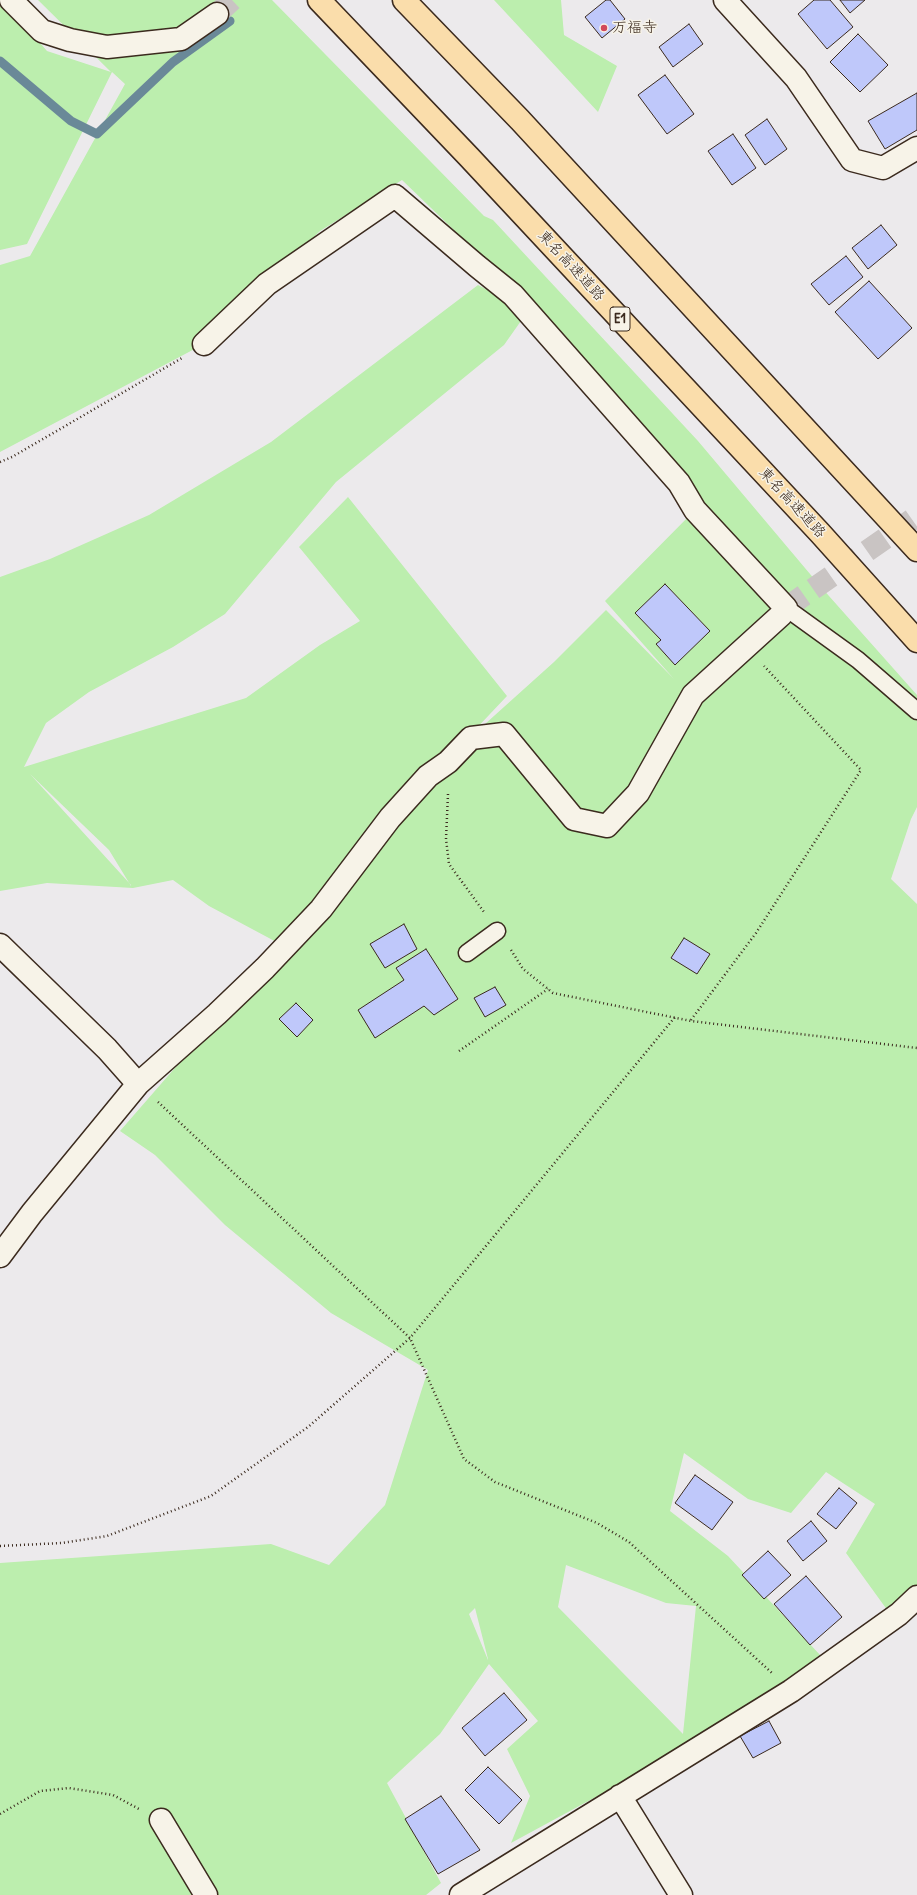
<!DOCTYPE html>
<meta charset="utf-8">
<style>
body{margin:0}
canvas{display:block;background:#eceaec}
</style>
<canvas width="917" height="1895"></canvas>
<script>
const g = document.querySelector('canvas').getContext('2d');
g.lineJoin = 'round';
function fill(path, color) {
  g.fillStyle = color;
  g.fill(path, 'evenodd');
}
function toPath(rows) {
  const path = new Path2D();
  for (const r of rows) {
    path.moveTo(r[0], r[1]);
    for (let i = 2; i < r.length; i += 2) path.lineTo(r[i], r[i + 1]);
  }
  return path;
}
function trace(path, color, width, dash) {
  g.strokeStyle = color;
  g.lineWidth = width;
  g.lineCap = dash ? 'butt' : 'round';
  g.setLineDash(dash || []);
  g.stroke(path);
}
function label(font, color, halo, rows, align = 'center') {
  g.font = font + ' "Patrick Hand","Klee One",sans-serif';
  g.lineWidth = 3;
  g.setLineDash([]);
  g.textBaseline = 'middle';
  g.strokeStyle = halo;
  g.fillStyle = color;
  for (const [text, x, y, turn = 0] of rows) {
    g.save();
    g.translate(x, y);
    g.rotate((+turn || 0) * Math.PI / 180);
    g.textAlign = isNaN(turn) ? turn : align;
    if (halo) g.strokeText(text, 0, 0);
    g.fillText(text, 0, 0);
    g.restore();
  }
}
const green = toPath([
 [0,0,3,0,47,51,111,72,38,0,272,0,484,216,493,220,698,441,821,587,917,695,917,807,911,819,891,879,917,904,917,1606,893,1618,846,1553,875,1504,826,1472,791,1513,748,1499,684,1453,670,1511,728,1556,821,1656,791,1691,511,1843,530,1796,507,1749,538,1721,489,1664,440,1734,387,1783,441,1883,426,1895,0,1895,0,1563,271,1544,329,1565,385,1505,428,1370,331,1313,225,1225,155,1155,120,1131,282,945,209,906,173,880,133,888,47,883,0,891,0,577,50,559,149,515,271,442,478,285,528,311,504,345,336,482,225,614,173,647,89,692,46,723,24,767,246,698,320,645,360,621,299,547,348,497,507,696,455,751,554,662,606,610,674,679,605,601,695,510,543,316,402,180,320,231,204,344,0,452,0,265,30,256,125,84,112,72,27,244,0,250],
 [30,774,109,850,131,886,131,885],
 [566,1565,666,1603,696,1606,683,1734,558,1607],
 [475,1608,488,1659,488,1660,469,1614],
 [494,0,561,0,564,35,617,66,598,112]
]);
const stream = toPath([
 [0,61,71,121,97,134,173,62,230,21]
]);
const building = toPath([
 [606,0,610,0,625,19,602,38,585,17,606,0],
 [814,0,830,0,853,27,827,49,798,14,814,0],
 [840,0,865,0,850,13,840,0],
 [689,24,703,44,673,67,659,47,689,24],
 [858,34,888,65,860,92,830,62,858,34],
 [665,75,694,114,667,134,638,95,665,75],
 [917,93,917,130,885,149,868,121,917,93],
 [767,119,787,149,765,165,745,135,767,119],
 [733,134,756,168,732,185,708,151,733,134],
 [881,225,897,245,868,269,852,248,881,225],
 [846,256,863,277,829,305,811,284,846,256],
 [869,281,912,328,878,359,835,312,869,281],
 [665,584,710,631,675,665,656,644,661,640,635,613,665,584],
 [404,924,417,949,385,968,370,944,404,924],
 [684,938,710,954,697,974,671,958,684,938],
 [426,949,458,999,434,1015,424,1006,375,1038,358,1010,404,980,396,968,426,949],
 [495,987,506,1005,485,1017,474,998,495,987],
 [296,1003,313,1020,297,1037,279,1019,296,1003],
 [695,1475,733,1502,712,1530,675,1503,695,1475],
 [839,1488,857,1503,836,1529,817,1514,839,1488],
 [811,1521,827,1541,803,1561,787,1541,811,1521],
 [768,1551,791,1575,764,1599,742,1575,768,1551],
 [806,1576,842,1617,810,1645,774,1604,806,1576],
 [504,1693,527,1720,485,1756,462,1728,504,1693],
 [769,1721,781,1743,753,1758,740,1736,769,1721],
 [488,1767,522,1800,499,1824,465,1790,488,1767],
 [441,1796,480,1850,438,1874,405,1819,441,1796]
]);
const streetTunnel = toPath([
 [217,14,232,0],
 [786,608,917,516]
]);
const path = toPath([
 [0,462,12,457,182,358],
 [448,794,446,839,449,864,484,912],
 [511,950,523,969,553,993,691,1021,917,1048],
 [691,1020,756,933,861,770,764,666],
 [459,1051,548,989],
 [158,1102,410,1338,675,1017],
 [0,1546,62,1543,107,1536,211,1496,308,1427,410,1338,464,1459,495,1482,597,1523,629,1542,772,1673],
 [0,1814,40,1791,69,1788,113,1795,139,1809]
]);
const lane = toPath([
 [786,608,858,660,917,711],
 [467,953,497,931]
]);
const street = toPath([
 [11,0,42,31,70,40,107,47,181,39,217,14],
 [725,0,796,78,852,160,883,168,917,148],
 [0,945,107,1049,138,1084,217,1014,265,968,321,909,390,818,428,776,448,762,471,738,504,734,574,819,607,826,638,793,693,695,781,615,786,608,695,510,679,483,513,295,477,266,395,196,267,284,204,344],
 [0,1256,32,1213,138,1084],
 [620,1796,681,1895],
 [161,1820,206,1895],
 [461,1895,791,1691,899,1614,917,1597]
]);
const highway = toPath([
 [319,0,469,157,820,533,917,641],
 [404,0,520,120,917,550]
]);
const markers = [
 [604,28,4,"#d1495b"]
];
const shields = [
 [620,319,20]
];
const shieldNames = [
 ["E1",620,319]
];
const poiNames = [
 ["万福寺",612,28]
];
const streetNames = [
 ["東名高速道路",571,266,47],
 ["東名高速道路",792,503,47]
];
fill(green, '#bceeae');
trace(stream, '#6a8998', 9);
fill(building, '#bfc8fa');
trace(building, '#3b2a1e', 1);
trace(streetTunnel, '#c9c4c3', 22, [22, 11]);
trace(lane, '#3b2a1e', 19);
trace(street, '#3b2a1e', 25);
trace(highway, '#3b2a1e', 25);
trace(path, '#3b2a1e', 2.5, [1, 3]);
trace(lane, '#f7f3e8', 16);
trace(street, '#f7f3e8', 22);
trace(highway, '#faddab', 22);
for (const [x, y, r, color] of markers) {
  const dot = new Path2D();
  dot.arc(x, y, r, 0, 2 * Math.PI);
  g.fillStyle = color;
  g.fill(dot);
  trace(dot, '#f7f3e8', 1.5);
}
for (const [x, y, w] of shields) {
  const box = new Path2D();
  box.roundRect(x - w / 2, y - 12, w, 24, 3);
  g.fillStyle = '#f7f3e8';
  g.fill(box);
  trace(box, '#3b2a1e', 1);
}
label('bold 14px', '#3b2a1e', null, shieldNames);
label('15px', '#3b2a1e', '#f7f3e8', poiNames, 'left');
label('15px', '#3b2a1e', '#f7f3e8', streetNames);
</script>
